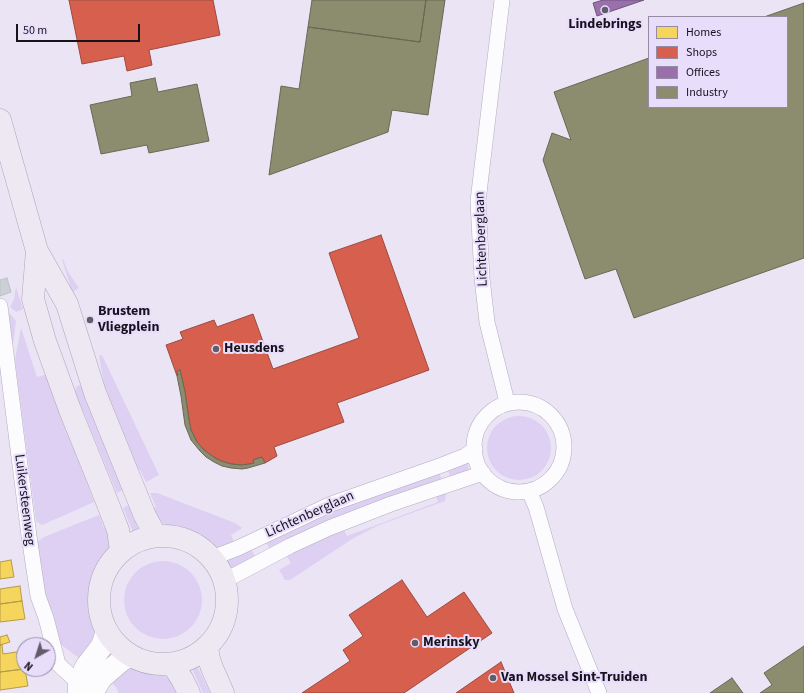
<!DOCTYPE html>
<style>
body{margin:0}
#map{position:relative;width:804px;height:693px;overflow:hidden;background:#eae4f5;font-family:"Source Sans 3",sans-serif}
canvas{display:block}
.legend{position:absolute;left:648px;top:16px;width:140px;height:92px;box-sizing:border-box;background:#e9ddfc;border:1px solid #958ca3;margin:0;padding:5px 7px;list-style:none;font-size:12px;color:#17131d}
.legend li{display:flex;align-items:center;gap:8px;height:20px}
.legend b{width:20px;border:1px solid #958ca3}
.north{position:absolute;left:16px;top:637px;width:40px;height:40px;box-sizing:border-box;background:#e9ddfc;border:1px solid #958ca3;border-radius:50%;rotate:219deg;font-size:11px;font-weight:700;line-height:16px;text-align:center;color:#17131d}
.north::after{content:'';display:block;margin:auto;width:14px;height:18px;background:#615c69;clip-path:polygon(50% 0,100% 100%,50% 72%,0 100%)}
.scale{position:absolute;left:16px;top:24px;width:124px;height:18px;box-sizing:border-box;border:2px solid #17131d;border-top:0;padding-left:5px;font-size:12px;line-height:14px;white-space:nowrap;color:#17131d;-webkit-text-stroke:3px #e9ddfc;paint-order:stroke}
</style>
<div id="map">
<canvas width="804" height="693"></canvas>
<ul class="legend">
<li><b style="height:11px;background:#f6d55c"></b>Homes</li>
<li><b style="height:11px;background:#d6604d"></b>Shops</li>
<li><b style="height:11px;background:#9970ab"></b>Offices</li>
<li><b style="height:11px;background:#8c8c6e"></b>Industry</li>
</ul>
<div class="north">N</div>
<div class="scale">50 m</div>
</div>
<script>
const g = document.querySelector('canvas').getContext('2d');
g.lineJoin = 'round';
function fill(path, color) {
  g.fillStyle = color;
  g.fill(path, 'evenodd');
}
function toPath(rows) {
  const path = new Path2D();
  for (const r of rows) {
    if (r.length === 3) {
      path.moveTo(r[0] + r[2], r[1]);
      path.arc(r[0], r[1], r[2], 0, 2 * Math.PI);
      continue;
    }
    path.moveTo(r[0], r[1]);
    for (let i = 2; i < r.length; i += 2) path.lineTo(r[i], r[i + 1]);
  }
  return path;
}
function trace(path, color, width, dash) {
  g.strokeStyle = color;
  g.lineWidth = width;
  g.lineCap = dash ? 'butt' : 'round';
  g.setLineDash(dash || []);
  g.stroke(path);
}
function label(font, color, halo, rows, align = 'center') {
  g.font = font + ' "Source Sans 3",sans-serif';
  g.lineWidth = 4;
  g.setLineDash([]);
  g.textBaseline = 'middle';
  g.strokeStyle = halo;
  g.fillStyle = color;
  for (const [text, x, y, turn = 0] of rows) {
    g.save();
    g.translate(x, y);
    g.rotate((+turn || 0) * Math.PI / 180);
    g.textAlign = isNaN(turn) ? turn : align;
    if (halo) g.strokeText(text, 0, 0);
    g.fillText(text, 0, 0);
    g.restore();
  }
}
const green = toPath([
 [62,259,63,259,68,272,79,288,72,292],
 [16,287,23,309,16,312,10,307,14,299],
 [8,311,16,321,11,359,7,312],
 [21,328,37,377,49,374,93,487,89,488,94,502,42,525,36,521,15,360],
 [102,355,159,475,146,482,140,470,136,470,106,395,99,356],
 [79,385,83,387,123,490,117,493,75,392,76,387],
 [519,448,32],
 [467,463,469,470,450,477,448,470],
 [439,472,442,481,306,531,269,548,266,542,346,505],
 [446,490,446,496,445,501,379,525,352,539,290,580,285,580,279,570,291,563,286,555,342,526,347,536,438,502,435,494],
 [150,493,157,493,235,523,242,528,231,535,235,545,223,548,214,546,196,535,177,530,163,523,150,509,156,507],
 [129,505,138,529,133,532,123,508],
 [99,515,104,528,111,529,110,545,97,568,93,582,92,597,94,631,93,644,84,662,55,640,45,603,37,542,44,537],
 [251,549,255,556,231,569,227,561],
 [163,600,39],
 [197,666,210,693,203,693,192,669],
 [134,668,163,675,174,684,180,693,118,693,118,691,116,687,109,680,125,669]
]);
const homes = toPath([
 [11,560,14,577,0,579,0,562,11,560],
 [20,586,22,601,0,604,0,589,20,586],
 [22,601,25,619,0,622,0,604,22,601],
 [7,635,10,642,0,645,0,637,7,635],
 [0,645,2,645,3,654,23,651,24,669,0,672,0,645],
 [24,669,25,669,28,686,0,690,0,672,24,669]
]);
const shops = toPath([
 [69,0,213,0,220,35,149,50,152,65,127,71,124,56,82,64,69,0],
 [381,235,429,370,337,403,344,422,274,447,277,456,265,463,262,457,253,460,254,463,250,464,241,465,231,464,221,461,209,454,204,450,197,442,191,430,189,420,185,392,180,370,177,371,178,375,177,376,166,345,183,339,180,332,214,320,217,327,253,314,273,369,359,338,329,253,381,235],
 [402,580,427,617,464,592,492,633,404,693,302,693,350,661,343,650,363,636,349,615,402,580],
 [501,662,514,693,456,693,501,662]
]);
const offices = toPath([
 [603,0,644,0,597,16,593,3,603,0]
]);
const industry = toPath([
 [312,0,426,0,420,42,308,27,312,0],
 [426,0,445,0,428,115,392,110,388,132,269,175,281,86,299,89,308,27,420,42,426,0],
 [804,3,804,258,634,318,616,269,585,279,543,160,552,133,571,140,554,92,649,58,649,107,787,107,787,17,764,17,804,3],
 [155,78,158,92,197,84,209,141,149,153,147,145,101,154,90,105,132,96,130,83,155,78],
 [180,370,185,392,189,420,191,430,197,442,204,450,215,458,221,461,231,464,241,465,250,464,254,463,253,460,262,457,265,463,248,468,242,469,231,468,222,466,214,462,206,457,200,451,191,440,185,425,181,396,177,376,178,375,177,371,180,370],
 [804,646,804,693,760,693,772,685,764,673,804,646],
 [732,678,743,693,710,693,732,678]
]);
const building = toPath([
 [7,278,11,292,0,296,0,280,7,278]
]);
const minor = toPath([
 [502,0,478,201,482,278,487,322,505,394,507,404],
 [0,306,29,536,38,596,46,618,58,664,72,677,87,688],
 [519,447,45],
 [529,491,536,507,565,609,599,693],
 [212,558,238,548,331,504,442,465,465,456,475,449],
 [224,581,290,546,329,528,391,504,483,473]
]);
const secondary = toPath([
 [79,693,79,682,86,667,102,646,107,632],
 [92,693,101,678,122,660,130,656]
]);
const primary = toPath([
 [0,120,37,251,67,304,95,393,145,516,156,536],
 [37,251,33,299,45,341,70,410,100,484,118,530,121,551],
 [163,600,64],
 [207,648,209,659,212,668,223,693],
 [172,664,182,679,189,693]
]);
const markers = [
 [605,10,4,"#615c69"],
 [90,320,4,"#615c69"],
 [216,349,4,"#615c69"],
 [415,643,4,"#615c69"],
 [493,678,4,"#615c69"]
];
const poiNames = [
 ["Lindebrings",605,25,"center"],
 ["Brustem",98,312],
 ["Vliegplein",98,328],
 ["Heusdens",224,349],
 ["Merinsky",423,643],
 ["Van Mossel Sint-Truiden",501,678]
];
const streetNames = [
 ["Lichtenberglaan",482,239,-92],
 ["Luikersteenweg",24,500,83],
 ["Lichtenberglaan",310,515,-24]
];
fill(green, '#ddd0f2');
fill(homes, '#f6d55c');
trace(homes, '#b39b49', 1);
fill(shops, '#d6604d');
trace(shops, '#9d493f', 1);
fill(offices, '#9970ab');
trace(offices, '#725480', 1);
fill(industry, '#8c8c6e');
trace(industry, '#696856', 1);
fill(building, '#cbd0d6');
trace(building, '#bcc1c7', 1);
trace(minor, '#b2aebb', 16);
trace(secondary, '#b2aebb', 23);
trace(primary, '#aea5ba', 23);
trace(minor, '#fcfbfe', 15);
trace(secondary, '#fcfbfe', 22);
trace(primary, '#ede8f2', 22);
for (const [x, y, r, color] of markers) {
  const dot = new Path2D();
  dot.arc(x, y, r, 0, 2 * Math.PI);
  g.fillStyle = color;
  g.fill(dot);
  trace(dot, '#e9ddfc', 1.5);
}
label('bold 14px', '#17131d', '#e9ddfc', poiNames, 'left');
label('14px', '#17131d', '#e9ddfc', streetNames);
</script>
